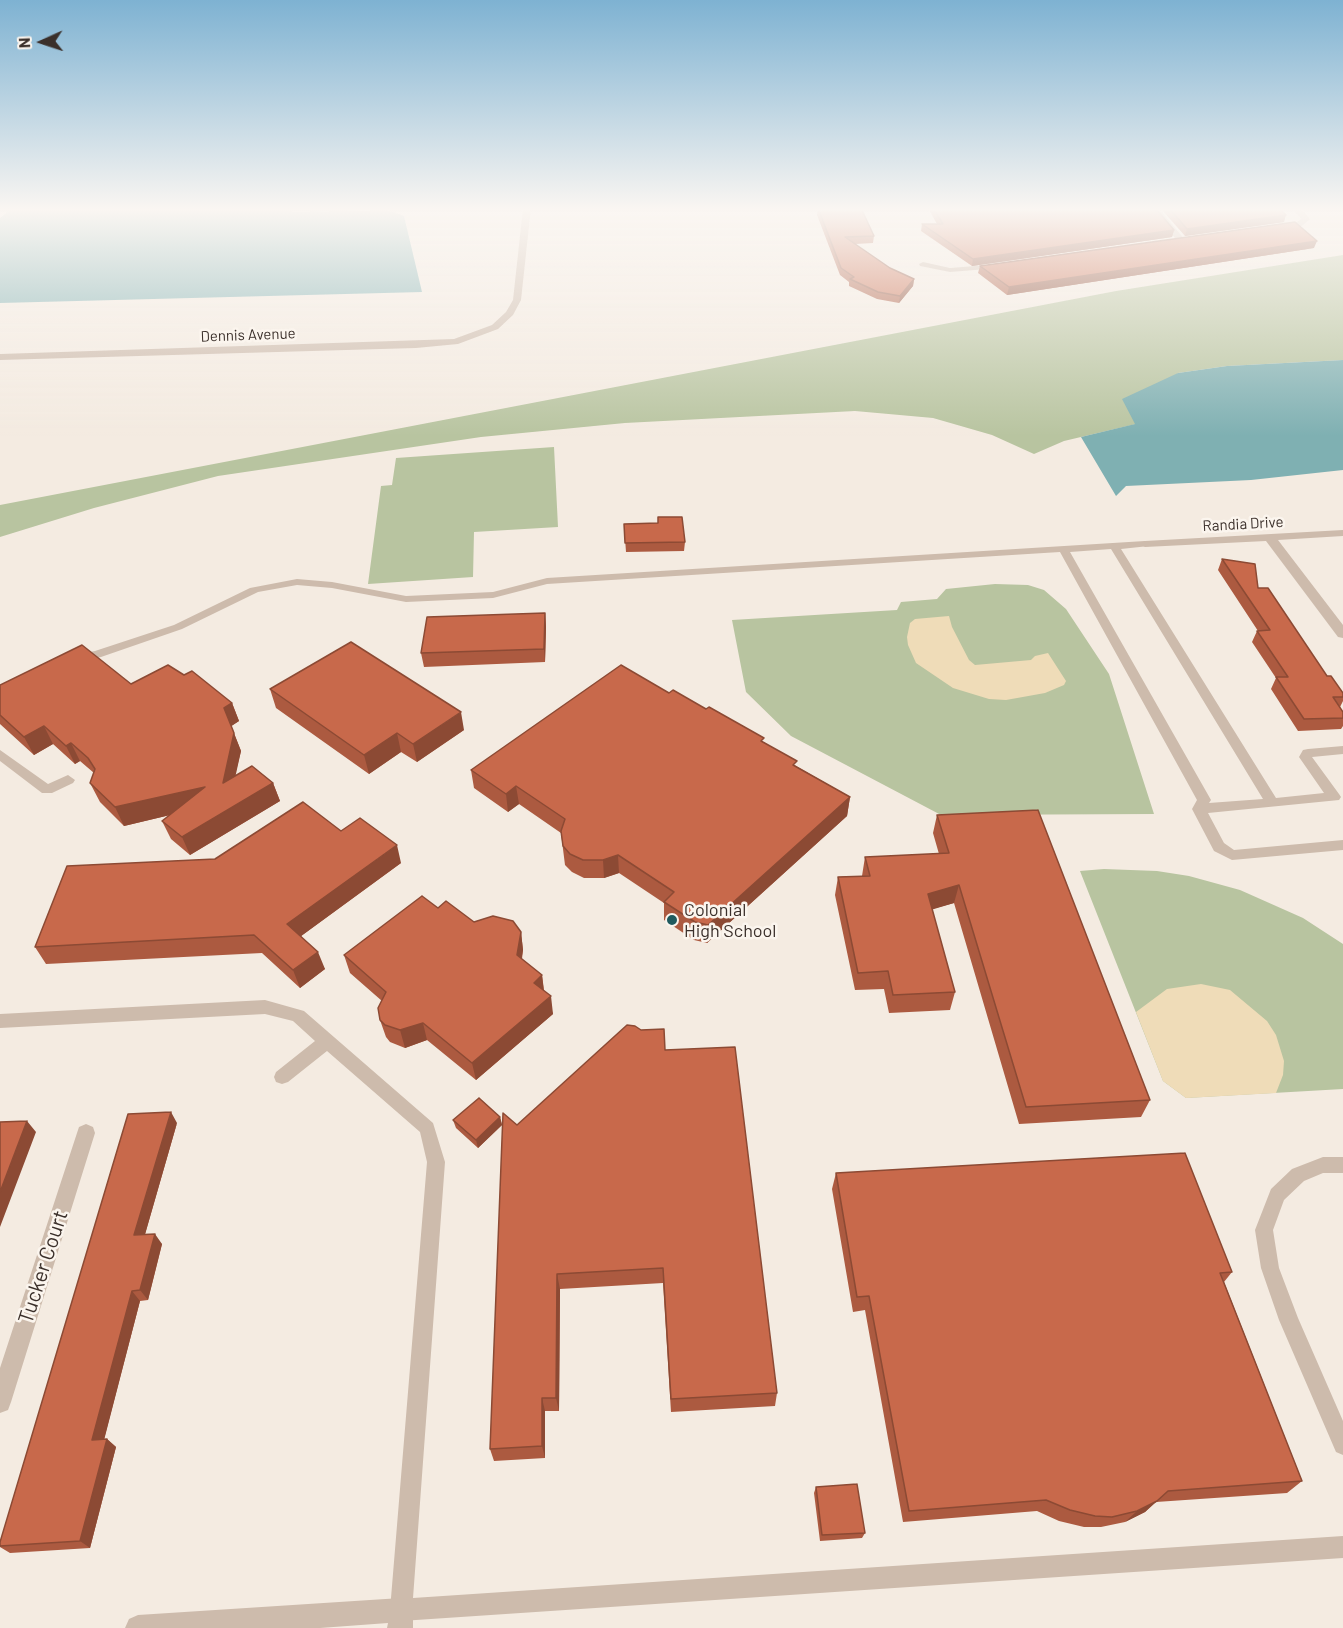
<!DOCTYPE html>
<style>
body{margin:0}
#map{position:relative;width:1343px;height:1628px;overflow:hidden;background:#f4ebe1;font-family:Barlow,sans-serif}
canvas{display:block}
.north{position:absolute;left:12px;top:12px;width:60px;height:60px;-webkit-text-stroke:4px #fbf5ee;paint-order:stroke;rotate:267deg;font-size:16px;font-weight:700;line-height:24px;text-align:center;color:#3b302b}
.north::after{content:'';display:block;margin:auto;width:21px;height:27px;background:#3b302b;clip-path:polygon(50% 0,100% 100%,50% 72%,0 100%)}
</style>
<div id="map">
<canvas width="1343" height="1628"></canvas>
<div class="north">N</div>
</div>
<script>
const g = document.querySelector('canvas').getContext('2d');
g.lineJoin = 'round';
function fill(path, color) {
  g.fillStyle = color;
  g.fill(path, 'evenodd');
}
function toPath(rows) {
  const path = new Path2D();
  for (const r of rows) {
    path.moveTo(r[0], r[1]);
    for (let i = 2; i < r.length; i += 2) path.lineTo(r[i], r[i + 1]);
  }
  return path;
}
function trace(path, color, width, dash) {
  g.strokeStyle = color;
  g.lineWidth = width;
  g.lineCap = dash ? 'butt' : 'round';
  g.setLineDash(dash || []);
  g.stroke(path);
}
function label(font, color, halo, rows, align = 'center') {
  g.font = font + ' Barlow,sans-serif';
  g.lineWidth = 5;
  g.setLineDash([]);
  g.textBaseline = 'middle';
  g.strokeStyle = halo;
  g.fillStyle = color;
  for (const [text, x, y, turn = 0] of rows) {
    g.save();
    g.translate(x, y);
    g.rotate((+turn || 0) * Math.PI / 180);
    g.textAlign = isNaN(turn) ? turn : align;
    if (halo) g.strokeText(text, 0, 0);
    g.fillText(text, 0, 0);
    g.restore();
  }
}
const green = toPath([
 [1343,255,1343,360,1227,366,1178,373,1136,424,1064,441,1034,454,992,435,933,418,855,411,625,423,481,437,218,476,94,508,0,537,0,505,1116,291],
 [554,447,558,527,474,532,473,577,368,584,381,486,392,485,396,458],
 [995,584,1028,585,1044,590,1066,609,1109,674,1154,814,941,815,791,736,746,692,732,620,897,610,901,602,937,599,946,589],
 [1104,869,1157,871,1189,876,1240,890,1303,918,1343,944,1343,1089,1186,1098,1163,1081,1080,871]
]);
const sand = toPath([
 [949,616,952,627,969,660,975,665,1031,660,1035,656,1048,653,1066,681,1064,685,1045,693,1006,700,989,699,953,688,916,663,908,645,907,637,910,623,915,619],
 [1201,984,1230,990,1267,1021,1276,1035,1284,1061,1283,1075,1276,1093,1186,1098,1163,1081,1136,1012,1167,989]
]);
const water = toPath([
 [13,208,291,208,291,212,387,210,404,216,422,292,0,303,0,218],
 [1343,360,1343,470,1251,480,1126,486,1116,496,1081,437,1135,424,1122,399,1178,373,1227,366]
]);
const service = toPath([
 [1145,541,1150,544,1149,546,1121,549,1276,798,1324,793,1299,757,1303,750,1308,749,1343,746,1343,754,1312,757,1339,794,1341,797,1339,800,1208,813,1224,843,1234,850,1343,840,1343,850,1232,860,1214,851,1192,809,1197,800,1060,552,547,584,493,598,406,602,332,588,297,585,258,592,182,629,101,657,77,662,71,658,73,655,95,651,174,625,250,588,297,579,332,582,406,596,493,592,547,578,1145,541],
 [1111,549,1263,799,1209,803,1211,800,1070,552,1111,549],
 [0,750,48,784,68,775,75,780,73,783,52,793,42,793,0,761,0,750],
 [265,1000,304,1011,433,1123,445,1162,413,1598,1343,1536,1343,1558,401,1621,393,1618,390,1610,427,1162,420,1132,327,1051,288,1082,282,1084,276,1082,274,1077,276,1072,315,1041,293,1021,265,1014,0,1028,0,1014,265,1000],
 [1323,1157,1343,1157,1343,1173,1323,1173,1304,1181,1284,1200,1273,1230,1279,1268,1298,1318,1343,1421,1343,1455,1336,1452,1279,1320,1261,1268,1255,1230,1271,1189,1292,1169,1323,1157]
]);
const minor = toPath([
 [523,208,531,208,521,300,513,315,498,329,458,344,416,348,0,360,0,354,454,339,492,325,506,312,513,300,523,208],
 [1122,208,1162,212,1186,241,1179,243,1157,216,1122,208],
 [1292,208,1300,208,1310,219,1302,226,1275,229,1275,225,1297,222,1301,219,1292,208],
 [923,262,950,268,999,264,1003,266,999,268,950,272,920,266,919,264,923,262],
 [1343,530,1343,536,1278,540,1343,625,1343,638,1338,637,1266,541,1145,547,1139,544,1145,541,1343,530],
 [86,1124,93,1127,95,1133,11,1402,8,1410,0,1413,0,1368,77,1133,79,1127,86,1124]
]);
const tertiary = toPath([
 [401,1598,410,1601,413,1610,413,1628,387,1628,388,1623,320,1628,125,1628,129,1619,138,1615,401,1598]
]);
const wall = toPath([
 [818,208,874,236,873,243,855,244,890,268,914,279,913,286,899,303,877,299,849,286,849,282,840,275,817,215],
 [928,208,1145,208,1174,230,1172,237,972,266,921,231,922,224,937,224],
 [1148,208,1279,208,1284,222,1185,236,1162,210],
 [1314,248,1007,295,978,273,980,266],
 [624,524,685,542,684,551,626,552],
 [1222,559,1258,588,1327,676,1343,693,1343,701,1340,707,1343,712,1343,726,1341,729,1298,731,1271,689,1276,678,1252,642,1257,631,1258,631,1218,570],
 [545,613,546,627,545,662,424,667,421,653],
 [184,675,232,703,239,721,231,726,241,751,235,775,273,783,280,801,190,855,171,839,162,821,170,815,124,826,100,802,90,783,94,773,80,761,75,764,53,744,34,755,0,724,0,685,131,684],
 [270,689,464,730,417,762,401,752,369,774,276,708],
 [764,742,796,766,850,797,847,816,707,943,694,940,664,920,664,903,619,873,604,878,584,878,572,872,565,865,561,833,519,804,508,812,474,788,471,770],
 [937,815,1150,1100,1141,1117,1019,1124,954,903,932,909,955,992,950,1010,889,1013,884,989,855,990,835,895,838,877,862,876,865,857,939,854,933,833],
 [215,859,401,863,301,936,325,969,300,988,262,953,46,964,35,947],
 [438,908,474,922,521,932,523,950,522,959,542,975,544,990,553,1014,476,1080,427,1040,405,1048,390,1042,386,1037,380,1020,382,1001,350,973,344,955],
 [665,1050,777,1393,775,1406,671,1412,663,1283,560,1289,559,1411,545,1411,545,1458,494,1461,490,1449,517,1125],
 [500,1117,502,1125,478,1148,456,1128,453,1120],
 [177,1123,145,1234,162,1244,148,1300,140,1301,104,1439,107,1439,116,1447,90,1548,10,1553,0,1547,0,1542],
 [836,1173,1232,1272,1224,1282,1302,1481,1287,1493,1156,1502,1145,1512,1125,1522,1101,1527,1084,1527,1059,1521,1037,1511,903,1522,865,1310,853,1312,832,1189],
 [816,1487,865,1533,862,1538,820,1541,814,1493]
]);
const shadedWall = toPath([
 [1286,215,1284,222,1185,236,1187,229],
 [1174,230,1172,237,972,266,973,259],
 [1317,241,1314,248,1007,295,1009,287],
 [914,279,913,286,899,303,900,296],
 [545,613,546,627,545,662,544,649],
 [232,703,239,721,230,727,224,708],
 [461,712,464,730,417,762,413,744],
 [44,726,53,744,34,755,24,737],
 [234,733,241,751,230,801,223,783],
 [397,733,401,752,369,774,364,755],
 [71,743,80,761,75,764,66,746],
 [273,783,280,801,190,855,182,837],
 [516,786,519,804,508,812,506,794],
 [205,787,212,805,124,826,115,807],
 [850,797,847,816,707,943,708,925],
 [397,845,401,863,293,942,287,924],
 [618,855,619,873,604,878,603,860],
 [959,885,954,903,924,912,928,894],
 [521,932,523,950,519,973,517,955],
 [318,952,325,969,300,988,293,970],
 [542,975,544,993,534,983],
 [551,996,553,1014,476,1080,472,1063],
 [423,1023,427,1040,405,1048,400,1030],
 [171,1112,177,1123,142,1245,134,1235],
 [500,1117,502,1125,478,1148,476,1140],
 [27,1121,36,1132,0,1227,0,1192],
 [155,1234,162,1244,148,1300,140,1290],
 [557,1274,560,1289,559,1411,556,1398],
 [132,1291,140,1301,102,1448,92,1440],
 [542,1398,545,1411,545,1458,542,1446],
 [107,1439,116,1447,90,1548,80,1541],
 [1157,1501,1145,1512,1125,1522,1137,1511]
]);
const building = toPath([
 [818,208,861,208,874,236,845,237,890,268,914,279,900,296,878,292,850,279,854,277,841,268,818,208],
 [933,208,1145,208,1158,211,1174,230,973,259,922,224,943,224,933,208],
 [1169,208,1279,208,1286,215,1187,229,1169,208],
 [1295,222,1317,241,1009,287,980,266,1295,222],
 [658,517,682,517,685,542,625,543,624,524,658,523,658,517],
 [1222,559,1255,564,1258,588,1268,588,1327,676,1331,676,1343,693,1343,697,1333,697,1343,712,1343,718,1304,719,1276,677,1288,677,1257,631,1270,630,1222,559],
 [545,613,544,649,421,653,427,617,545,613],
 [351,642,461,712,413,744,397,733,364,755,270,689,351,642],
 [82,645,131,684,168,665,184,675,192,671,232,703,224,708,234,733,223,783,252,766,273,783,182,837,162,821,205,787,115,807,90,783,95,769,88,758,71,743,66,746,44,726,24,737,0,715,0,685,82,645],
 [621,665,669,693,673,690,706,709,709,707,764,738,761,741,797,761,793,765,850,797,708,925,695,922,664,902,674,892,618,855,603,860,583,860,570,854,563,846,561,831,565,819,516,786,506,794,471,770,621,665],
 [303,802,341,831,360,818,397,845,287,924,318,952,293,970,254,935,35,947,67,866,215,859,303,802],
 [1038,810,1150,1100,1026,1107,959,885,928,894,955,992,893,995,888,971,858,973,838,877,870,876,865,857,949,853,937,815,1038,810],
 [422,896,438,908,446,901,474,922,493,916,513,921,521,932,517,955,542,975,534,983,551,996,472,1063,423,1023,400,1030,385,1025,380,1020,378,1008,386,992,344,955,422,896],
 [627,1025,635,1026,641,1030,664,1029,665,1050,735,1047,777,1393,671,1399,663,1268,557,1274,556,1398,542,1398,542,1446,490,1449,503,1113,517,1125,627,1025],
 [479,1098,500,1117,476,1140,453,1120,479,1098],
 [171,1112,134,1235,155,1234,140,1290,132,1291,92,1440,107,1439,80,1541,0,1546,0,1542,128,1114,171,1112],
 [27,1121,0,1192,0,1122,27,1121],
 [1185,1153,1232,1272,1220,1273,1302,1481,1168,1491,1157,1501,1137,1511,1112,1517,1095,1516,1070,1510,1046,1500,909,1511,869,1296,857,1297,836,1173,1185,1153],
 [857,1484,865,1533,822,1535,816,1487,857,1484]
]);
const markers = [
 [672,920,6,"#1f5a5e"]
];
const farStreetnames = [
 ["Dennis Avenue",248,335,-2],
 ["Randia Drive",1243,524,-3]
];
const poiNames = [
 ["Colonial",684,910],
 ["High School",684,931]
];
const nearStreetnames = [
 ["Tucker Court",43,1267,-72]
];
fill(green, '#b8c4a0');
fill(sand, '#efdcb8');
fill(water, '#7fb0b2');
fill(service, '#cdbbac');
fill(minor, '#cdbbac');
fill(tertiary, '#cdbbac');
fill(wall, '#ac5a40');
fill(shadedWall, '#8c4a34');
fill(building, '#c8694b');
trace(building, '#8c4a34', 1.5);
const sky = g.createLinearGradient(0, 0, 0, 436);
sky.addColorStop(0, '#7eb2d2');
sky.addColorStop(0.48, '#faf6f2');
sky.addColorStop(1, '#faf6f200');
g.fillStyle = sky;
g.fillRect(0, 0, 1343, 436);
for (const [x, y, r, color] of markers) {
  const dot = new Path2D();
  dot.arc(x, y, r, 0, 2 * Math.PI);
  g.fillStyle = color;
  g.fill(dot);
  trace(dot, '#fbf5ee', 2);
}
label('15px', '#3b302b', '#fbf5ee', farStreetnames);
label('18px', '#3b302b', '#fbf5ee', poiNames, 'left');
label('21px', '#3b302b', '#fbf5ee', nearStreetnames);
</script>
